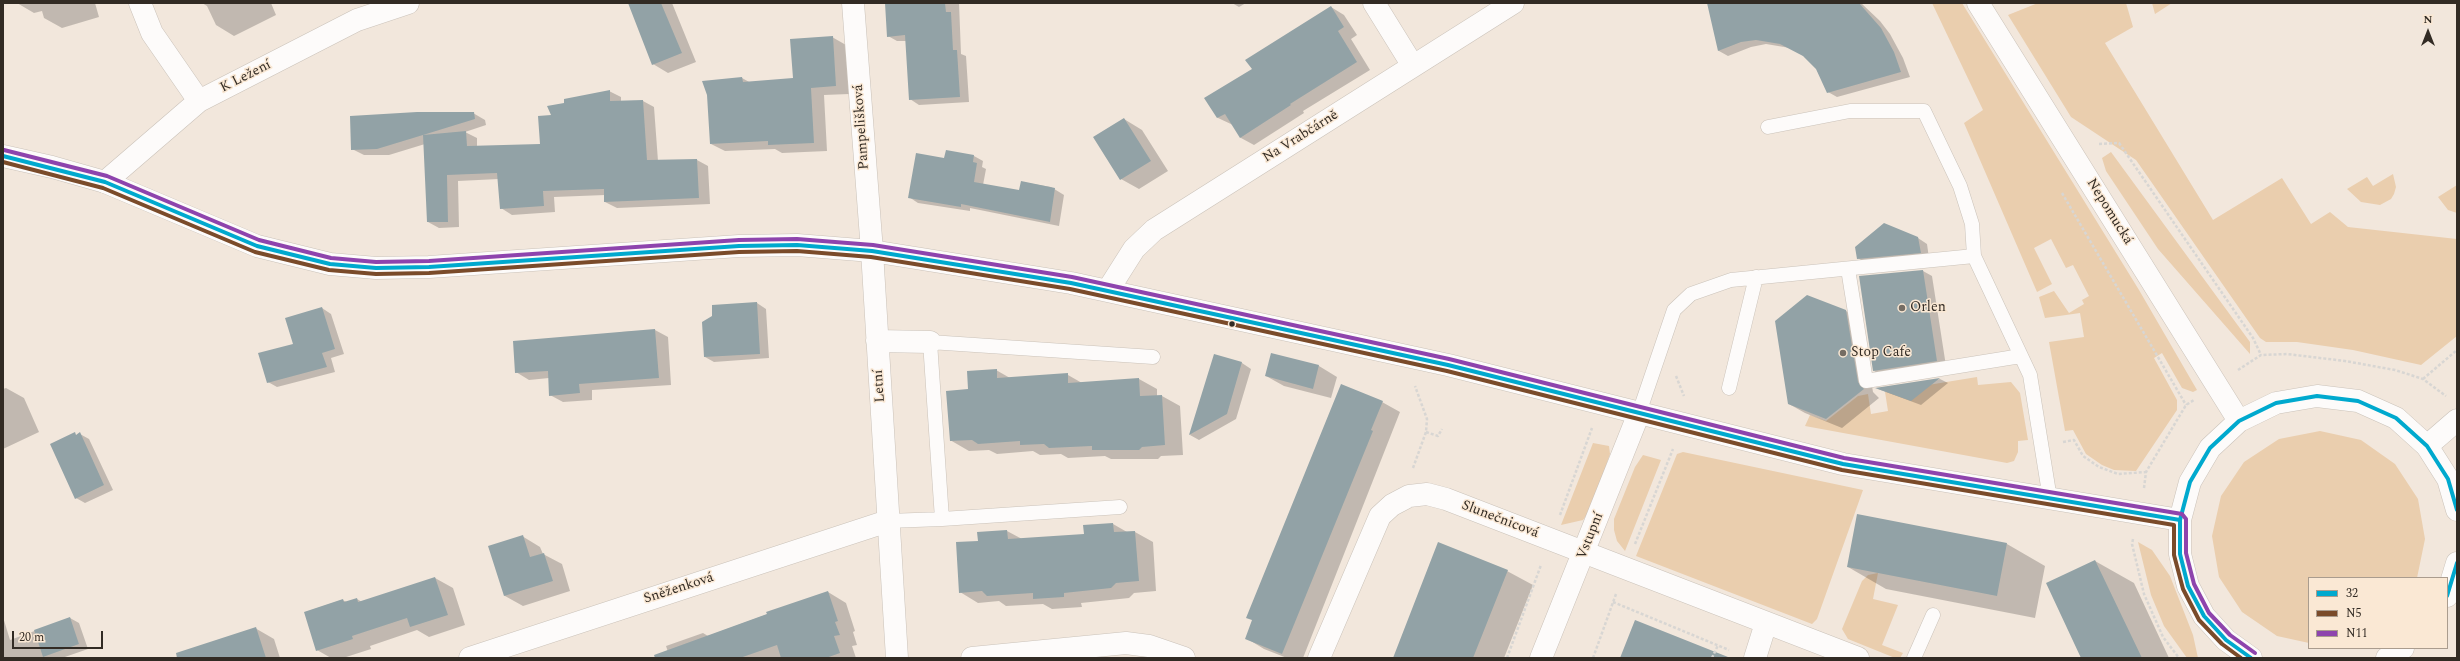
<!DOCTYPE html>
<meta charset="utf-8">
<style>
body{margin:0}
#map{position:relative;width:2460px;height:661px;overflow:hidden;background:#f2e7dc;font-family:Spectral,serif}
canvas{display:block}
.frame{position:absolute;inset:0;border:4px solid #322b24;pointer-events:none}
.legend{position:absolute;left:2308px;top:577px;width:140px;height:72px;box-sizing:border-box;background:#fae8d4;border:1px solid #aa9c8e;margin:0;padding:5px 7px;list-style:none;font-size:12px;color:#322b24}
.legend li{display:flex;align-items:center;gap:8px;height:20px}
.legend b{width:20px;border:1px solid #aa9c8e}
.north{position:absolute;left:2408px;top:12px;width:40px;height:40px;-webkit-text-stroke:3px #fae8d4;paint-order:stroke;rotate:0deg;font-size:11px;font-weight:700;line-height:16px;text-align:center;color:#322b24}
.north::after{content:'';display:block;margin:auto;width:14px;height:18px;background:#322b24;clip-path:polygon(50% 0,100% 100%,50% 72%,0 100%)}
.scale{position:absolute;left:12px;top:631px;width:91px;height:18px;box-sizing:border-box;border:2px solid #322b24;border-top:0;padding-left:5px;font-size:12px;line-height:14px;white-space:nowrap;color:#322b24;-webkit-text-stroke:3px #fae8d4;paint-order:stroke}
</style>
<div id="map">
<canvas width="2460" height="661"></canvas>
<div class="frame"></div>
<ul class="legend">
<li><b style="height:5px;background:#00a9ce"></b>32</li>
<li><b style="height:5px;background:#7a4b2a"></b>N5</li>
<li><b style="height:5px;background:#8e44ad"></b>N11</li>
</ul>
<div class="north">N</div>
<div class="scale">20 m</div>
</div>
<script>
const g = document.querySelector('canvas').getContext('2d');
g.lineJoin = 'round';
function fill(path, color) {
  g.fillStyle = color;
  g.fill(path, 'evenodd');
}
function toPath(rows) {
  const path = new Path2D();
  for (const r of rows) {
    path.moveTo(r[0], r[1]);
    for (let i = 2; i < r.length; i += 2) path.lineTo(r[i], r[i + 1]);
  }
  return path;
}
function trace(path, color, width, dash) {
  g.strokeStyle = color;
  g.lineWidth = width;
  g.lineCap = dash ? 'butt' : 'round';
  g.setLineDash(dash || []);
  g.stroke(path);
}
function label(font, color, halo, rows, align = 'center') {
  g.font = font + ' Spectral,serif';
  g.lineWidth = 3;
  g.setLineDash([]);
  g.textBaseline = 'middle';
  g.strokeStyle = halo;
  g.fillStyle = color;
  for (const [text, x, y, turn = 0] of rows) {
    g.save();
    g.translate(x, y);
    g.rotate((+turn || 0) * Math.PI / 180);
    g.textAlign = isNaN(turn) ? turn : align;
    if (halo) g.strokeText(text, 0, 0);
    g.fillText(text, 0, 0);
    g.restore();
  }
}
const green = toPath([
 [1932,3,1962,3,2139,290,2197,390,2193,392,2182,388,2162,353,2154,358,2177,400,2177,410,2136,471,2114,470,2102,465,2086,454,2073,430,2065,431,2049,342,2084,337,2080,313,2045,318,2039,297,2054,291,2069,313,2084,304,2082,300,2089,296,2073,265,2066,268,2051,239,2034,248,2052,284,2037,292,1964,123,1983,110],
 [2038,3,2126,3,2133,27,2105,43,2213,220,2282,178,2311,224,2330,212,2348,227,2457,239,2457,336,2421,365,2353,350,2297,342,2266,342,2260,338,2136,160,2071,117,2008,15],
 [2152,3,2172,3,2155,14],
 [2111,152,2250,342,2250,354,2158,249,2106,171,2102,158],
 [2393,174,2396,187,2394,194,2391,199,2380,205,2361,202,2347,189,2367,177,2373,186],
 [2457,185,2457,213,2448,210,2438,197],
 [1977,377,1978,385,2011,382,2020,393,2028,440,2018,441,2018,452,2014,461,2007,463,1805,426,1810,415,1826,421,1858,396,1868,394,1871,414,1888,411,1885,392],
 [2320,431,2361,440,2395,464,2418,499,2425,539,2417,578,2309,578,2309,643,2277,636,2242,612,2219,577,2212,536,2221,496,2244,462,2279,439],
 [1593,443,1609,446,1610,454,1591,509,1583,520,1561,525],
 [1683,452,1863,490,1817,619,1812,624,1636,556,1677,454],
 [1643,455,1661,460,1625,551,1617,541,1614,530,1614,519,1635,467],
 [2138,542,2152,550,2170,576,2193,635,2198,658,2187,658,2164,626,2151,595],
 [1878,573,1873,599,1898,605,1882,645,1903,653,1900,658,1895,658,1848,639,1842,629,1862,581,1868,575]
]);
const shadow = toPath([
 [17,3,95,3,99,17,62,28,44,18,42,11,34,13],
 [202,3,271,3,276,15,234,36,216,25,207,6],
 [629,3,672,3,696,62,668,73,653,64],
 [886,3,959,3,961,54,966,56,969,102,919,105,910,99,906,41,897,41,888,36],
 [1232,3,1246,3,1239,7],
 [1708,3,1861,3,1880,21,1890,34,1903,58,1910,77,1837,97,1828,92,1816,68,1804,56,1790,48,1766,44,1751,47,1728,56,1719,51],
 [1331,7,1344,15,1357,35,1351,39,1370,70,1303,111,1304,113,1254,145,1241,138,1233,125,1218,118,1206,98,1253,70],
 [832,37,846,45,849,94,824,95,827,151,782,153,775,149,725,151,711,144,742,78,751,83,794,79],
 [609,91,621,97,621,101,643,101,654,107,658,161,697,160,708,166,710,204,617,208,605,202,605,195,554,197,555,212,512,215,501,208,499,179,458,181,459,227,439,228,428,222,425,144,389,155,364,155,352,149,473,113,485,120,486,125,465,132,477,138,477,148,541,145,553,116,566,104],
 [1124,119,1142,130,1168,171,1139,189,1121,179],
 [974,156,983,161,982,167,986,169,983,185,1020,192,1022,182,1051,187,1064,195,1059,226,970,208,970,211,918,203,909,197,945,159],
 [1918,238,1927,244,1929,258,1867,264,1858,258],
 [1923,271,1932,276,1946,366,1883,376,1874,371],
 [757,303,766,309,769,358,714,362,705,357],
 [322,308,331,314,344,354,331,358,335,372,277,387,268,382],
 [1846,311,1861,320,1873,392,1879,398,1842,428,1805,413,1789,404],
 [655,330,668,337,671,385,592,390,592,400,563,402,550,395,549,378,529,380,516,372,621,332],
 [1215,355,1242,363,1251,369,1236,419,1199,440,1190,435],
 [1272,355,1319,366,1337,377,1331,398,1284,386,1266,376],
 [996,370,1010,378,1068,375,1082,383,1139,379,1157,389,1157,396,1162,396,1180,406,1183,455,1161,456,1158,459,1111,459,1105,456,1068,458,1061,454,1040,455,1033,451,997,454,989,450,969,451,950,440,969,390],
 [1940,379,1948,383,1921,405,1878,389],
 [6,388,24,398,39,432,3,449,3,389],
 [1382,402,1400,412,1303,658,1287,658,1264,649,1246,638],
 [80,434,89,439,113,490,85,503,76,498,51,444],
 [1113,524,1127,532,1135,532,1153,542,1156,591,1134,593,1129,598,1081,603,1082,607,1052,609,1043,604,1006,606,999,601,978,603,960,592,979,542,1007,531,1022,539,1085,535],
 [522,536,540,547,543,554,562,564,570,591,523,606,505,596,489,547],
 [2007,544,2045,566,2035,618,1886,589,1848,567],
 [2095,561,2134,583,2169,658,2082,658],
 [1507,571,1533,585,1504,658,1394,658],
 [435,578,453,588,465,625,429,637,417,630,370,646,371,649,343,658,331,658,317,650,342,600,347,602,357,599,362,602],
 [828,592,846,603,855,631,853,632,857,645,852,646,856,658,670,658,666,646,703,633,708,636],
 [3,617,10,640,70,618,79,623,88,649,62,658,3,658],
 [255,628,274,639,280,658,221,658]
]);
const building = toPath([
 [628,3,661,3,682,53,652,65],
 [885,3,945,3,946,12,951,12,953,50,957,50,960,97,909,100,905,35,887,37],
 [1707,3,1859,3,1881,28,1894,52,1901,72,1827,93,1816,69,1803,56,1780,44,1756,40,1741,42,1718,51],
 [1331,6,1344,27,1338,31,1357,62,1290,104,1291,105,1240,138,1225,114,1217,118,1204,98,1252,69,1245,60],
 [833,36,836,86,811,88,814,143,768,145,768,141,710,144,707,95,702,81,742,77,743,82,793,78,790,39],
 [610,90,610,101,643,100,647,160,697,159,699,198,604,202,604,189,543,191,544,206,500,209,497,173,447,175,448,222,427,222,423,135,377,149,351,150,350,116,417,112,474,112,475,119,423,135,466,131,467,146,540,144,538,116,551,115,547,106,564,103,564,99],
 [1124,118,1151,161,1120,180,1093,137],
 [946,150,974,155,973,162,977,163,974,182,1019,190,1021,181,1055,188,1050,222,961,204,961,207,908,198,916,153,944,158],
 [1884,223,1918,237,1921,253,1857,259,1855,247],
 [1923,270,1937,361,1873,371,1859,276],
 [1807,295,1846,310,1858,382,1864,389,1826,419,1788,404,1775,321],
 [757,302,760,354,704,357,702,322,712,316,712,305],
 [322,307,335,349,322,353,327,367,267,383,258,353,293,344,285,318],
 [655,329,659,378,579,384,580,393,549,396,548,371,515,373,513,341],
 [1271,353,1319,365,1313,389,1265,376],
 [1214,354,1242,362,1227,414,1189,435],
 [997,369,997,378,1068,373,1068,383,1139,378,1140,396,1162,395,1165,445,1142,447,1139,450,1092,450,1092,446,1049,448,1044,444,1020,445,1020,441,978,444,972,440,950,441,946,391,968,389,967,371],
 [1940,378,1911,401,1875,388],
 [1341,384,1383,401,1371,430,1373,431,1282,654,1245,639,1252,620,1246,618],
 [75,432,76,435,80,432,104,485,75,499,50,444],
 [1857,514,2007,543,1997,596,1847,567],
 [1113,523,1114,532,1135,531,1139,581,1116,583,1111,588,1064,593,1064,597,1033,599,1033,593,987,596,982,591,959,593,956,542,978,541,977,532,1007,530,1008,539,1084,534,1083,525],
 [523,535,530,557,544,553,553,581,504,596,488,546],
 [1438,542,1508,570,1473,658,1393,658],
 [2095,560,2142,658,2081,658,2046,583],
 [435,577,448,615,410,627,407,618,352,636,353,639,316,651,304,612,343,599,344,602,357,598,358,602],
 [828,591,838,621,835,622,840,635,834,636,840,653,826,658,781,658,777,645,740,658,655,658,654,655,767,614,766,612],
 [70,617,79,644,43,657,34,630],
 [1635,620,1728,657,1728,658,1620,658],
 [256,627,266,658,177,658,176,653]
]);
const path = toPath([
 [2099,144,2119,143,2253,338,2261,355],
 [2062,193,2186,405],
 [2238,370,2261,355,2287,354,2345,361,2395,370,2423,379,2446,396],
 [1676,376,1684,396],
 [2423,379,2457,350],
 [1426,432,1438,436,1442,429],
 [2063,442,2074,440,2083,456,2099,467,2118,474,2146,472],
 [1413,468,1426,432,1427,419,1415,386],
 [2144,488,2146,472,2186,405,2194,400],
 [1560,515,1592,428],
 [2133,539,2132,544,2144,594,2163,637,2179,658],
 [1635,544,1673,449],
 [1613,602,1729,650],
 [1507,658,1541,565],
 [1593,658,1616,594],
 [1712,658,1718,645]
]);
const lane = toPath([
 [1768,127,1850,111,1924,111,1960,186,1972,224,1974,256],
 [1848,269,1866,381,2021,356],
 [1729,388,1756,277],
 [1639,413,1674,310,1691,294,1731,280,1974,256,2030,375,2050,499],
 [942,519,930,342,1153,357],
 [888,521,942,519,1120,507],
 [1914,658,1933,615]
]);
const street = toPath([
 [140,3,152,33,199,101],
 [853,3,872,251,897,658],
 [1374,3,1413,66],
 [105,182,199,101,357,20,408,3],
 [1108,290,1134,249,1154,230,1513,3],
 [877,341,930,342],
 [2427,446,2457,420],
 [470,658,888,521],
 [972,658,1126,643,1149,646,1184,658],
 [1319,658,1380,516,1392,505,1409,496,1427,494,1446,499,1858,658],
 [1541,658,1639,413],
 [1755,658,1766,623]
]);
const secondary = toPath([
 [1978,3,2239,421],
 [3,156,52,167,105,182,257,246,330,264,376,268,429,267,739,246,797,245,872,251,1071,283,1448,365,1843,464,2180,520],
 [2447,596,2457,563],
 [2251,658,2226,640,2204,616,2188,586,2180,554,2180,520,2190,482,2210,448,2239,421,2276,403,2317,396,2358,401,2396,418,2427,446,2448,479,2457,510],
 [2387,658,2403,648]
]);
const bus1 = toPath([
 [3,156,105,182,257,246,330,264,376,268,429,267,739,246,797,245,872,251,1071,283,1448,365,1843,464,2180,520],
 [2447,596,2457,563],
 [2251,658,2226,640,2204,616,2188,586,2180,554,2180,520,2190,482,2210,448,2239,421,2276,403,2317,396,2358,401,2396,418,2427,446,2448,479,2457,510]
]);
const bus2 = toPath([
 [3,162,103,188,255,252,329,270,376,274,429,273,739,252,797,251,871,257,1070,289,1447,371,1842,470,2174,525,2174,555,2183,589,2199,620,2222,644,2241,658]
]);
const bus3 = toPath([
 [4,150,107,176,259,240,331,258,376,262,429,261,739,240,797,239,873,245,1072,277,1449,359,1844,458,2182,514,2186,519,2186,553,2194,584,2209,613,2230,635,2255,653]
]);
const markers = [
 [1902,308,4,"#756d64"],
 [1232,324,3.5,"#322b24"],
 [1843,353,4,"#756d64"]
];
const streetNames = [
 ["K Ležení",246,77,-27],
 ["Pampelišková",862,127,-94],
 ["Na Vrabčárně",1301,137,-32],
 ["Nepomucká",2109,212,58],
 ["Letní",880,386,-94],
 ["Slunečnicová",1500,520,21],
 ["Vstupní",1591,536,-68],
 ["Sněženková",679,589,-18]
];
const poiNames = [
 ["Orlen",1910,308],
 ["Stop Cafe",1851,353]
];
fill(green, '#eaceae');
fill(shadow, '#0003');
fill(building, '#92a2a6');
trace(lane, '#cac2b9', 15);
trace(street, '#cac2b9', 23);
trace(secondary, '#cac2b9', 23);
trace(path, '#d8d6d3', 2.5, [3, 2]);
trace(lane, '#fdfbfa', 14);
trace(street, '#fdfbfa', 22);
trace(secondary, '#fdfbfa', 22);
trace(bus1, '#00a9ce', 4);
trace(bus2, '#7a4b2a', 4);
trace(bus3, '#8e44ad', 4);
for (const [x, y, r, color] of markers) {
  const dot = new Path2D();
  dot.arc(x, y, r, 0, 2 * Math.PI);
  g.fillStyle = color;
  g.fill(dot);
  trace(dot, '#fae8d4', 1.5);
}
label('14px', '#322b24', '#fae8d4', streetNames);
label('14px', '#322b24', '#fae8d4', poiNames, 'left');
</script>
